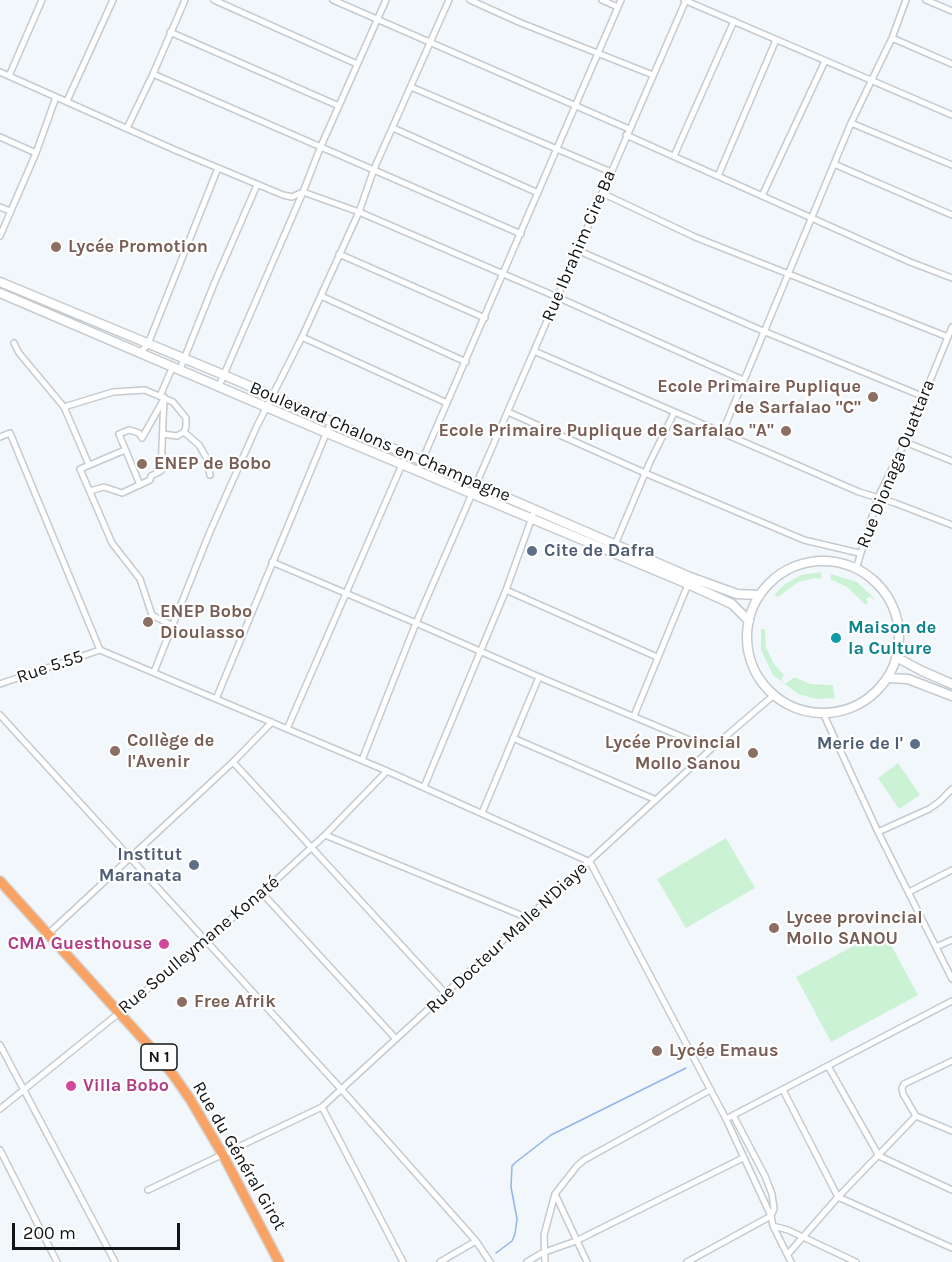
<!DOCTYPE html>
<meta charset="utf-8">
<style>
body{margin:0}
#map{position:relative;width:952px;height:1262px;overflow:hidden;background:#f2f7fc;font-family:Karla,sans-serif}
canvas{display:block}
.scale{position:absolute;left:12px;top:1223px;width:168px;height:27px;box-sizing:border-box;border:3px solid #121415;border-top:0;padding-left:8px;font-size:18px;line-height:21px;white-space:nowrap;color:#121415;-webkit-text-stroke:4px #fff;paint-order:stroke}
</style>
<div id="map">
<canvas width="952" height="1262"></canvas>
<div class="scale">200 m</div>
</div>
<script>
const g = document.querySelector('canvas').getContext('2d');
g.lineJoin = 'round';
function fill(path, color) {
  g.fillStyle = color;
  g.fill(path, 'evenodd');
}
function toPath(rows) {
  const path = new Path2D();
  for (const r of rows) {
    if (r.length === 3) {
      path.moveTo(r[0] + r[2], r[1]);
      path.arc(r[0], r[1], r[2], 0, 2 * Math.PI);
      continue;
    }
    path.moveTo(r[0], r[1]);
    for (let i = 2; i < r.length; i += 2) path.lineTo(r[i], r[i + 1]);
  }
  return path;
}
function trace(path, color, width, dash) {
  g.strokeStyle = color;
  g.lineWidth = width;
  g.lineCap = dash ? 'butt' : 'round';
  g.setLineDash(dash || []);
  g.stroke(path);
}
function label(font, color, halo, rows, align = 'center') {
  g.font = font + ' Karla,sans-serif';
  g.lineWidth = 4.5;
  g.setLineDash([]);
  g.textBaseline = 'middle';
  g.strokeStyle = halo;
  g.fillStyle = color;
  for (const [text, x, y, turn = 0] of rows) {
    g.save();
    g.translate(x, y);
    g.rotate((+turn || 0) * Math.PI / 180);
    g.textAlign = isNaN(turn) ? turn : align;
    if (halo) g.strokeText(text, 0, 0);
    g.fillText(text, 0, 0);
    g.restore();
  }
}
const green = toPath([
 [821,572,821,579,815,578,798,582,778,597,774,595,785,584,801,575],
 [831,574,857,582,875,599,874,600,870,596,866,599,868,603,866,605,847,587,830,579],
 [761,629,765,629,766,647,774,664,784,675,781,680,785,684,793,678,796,678,810,684,833,685,835,698,817,699,798,694,773,675,761,650],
 [898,763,920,795,899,809,878,778],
 [726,838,755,888,686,928,657,879],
 [883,930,918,995,831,1042,796,977]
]);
const stream = toPath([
 [705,1058,708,1055],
 [496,1253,512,1241,515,1234,517,1219,511,1187,512,1166,516,1162,551,1135,686,1068]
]);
const minor = toPath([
 [214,0,357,64],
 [333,0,629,129],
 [470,0,521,23,653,75],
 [602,0,618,7],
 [684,0,952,115],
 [926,0,952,11],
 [170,32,339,106],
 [892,38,952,64],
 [0,72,175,150,283,195,292,197,303,192,359,212,557,297,743,380],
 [153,74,521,234],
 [9,76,42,0],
 [411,87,611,172],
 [67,101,113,0],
 [851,123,952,165],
 [127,128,153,74,185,0],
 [393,128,538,193],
 [626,135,910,262,952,278],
 [0,137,36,153],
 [674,156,734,21],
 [834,164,952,215],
 [718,176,776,40],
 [602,193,695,237,948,337],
 [762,196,825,61],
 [0,207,10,211],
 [0,236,36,153,56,97],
 [577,250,763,331,922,396],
 [339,254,485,318],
 [321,296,466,362],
 [302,337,447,403],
 [14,343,19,353,64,407,89,465],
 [534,351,859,492,895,503,952,525],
 [141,352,148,344,218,168],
 [180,369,214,284,257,185],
 [219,386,303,192,321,146,386,0],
 [160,396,173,366],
 [64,407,113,392,145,390,173,402,186,418,186,427,184,432,177,436,163,434],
 [508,412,645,473,804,540,859,553],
 [184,432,199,445,207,459,210,475],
 [722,433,851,123,892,38,906,0],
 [0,437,10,433,100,650,387,771,590,862,726,1119,771,1216,773,1226,791,1262],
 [905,442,952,461],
 [125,450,80,469,112,543,140,579,152,615,173,626],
 [418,470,621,0],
 [140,485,119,434,129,430,139,433,142,438,164,399],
 [90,491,104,487,122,493,150,480,151,476,161,471,164,397],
 [614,547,649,464,674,413],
 [272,562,416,623,539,677,711,749],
 [856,569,878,497,905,442,952,327],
 [506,590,657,657],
 [154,672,209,534,256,428,302,337,359,212,374,169,449,0],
 [0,684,100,650],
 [216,699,331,422],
 [823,713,878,832,952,979],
 [0,715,342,1090,476,1241,490,1262],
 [634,716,689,582],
 [287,729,407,453],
 [513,738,656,800],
 [362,760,416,623,686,0],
 [233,762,446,994],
 [424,787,506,590,535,509],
 [482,813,539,677],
 [878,832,929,809,939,802,952,789],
 [325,835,528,918],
 [909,892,952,870],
 [262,893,396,1039],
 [48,934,233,762,272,722],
 [936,947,952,940],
 [0,1045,115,1262],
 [952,1061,904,1084,902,1088,903,1094,916,1116,952,1131],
 [828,1066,879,1156,952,1190],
 [783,1090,838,1197,952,1248],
 [322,1107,403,1262],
 [0,1109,119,1013,262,893,325,835,387,771],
 [726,1119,952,1001],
 [0,1150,57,1262],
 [148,1190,322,1107,711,749,774,695],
 [555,1194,587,1262],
 [773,1226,788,1230,856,1262],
 [788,1254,838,1197,916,1116],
 [440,1262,476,1241],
 [527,1262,542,1253,576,1241,743,1158],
 [545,1262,544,1235,555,1194,577,1166,584,1160,710,1090],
 [687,1262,771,1216,774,1209,772,1194,765,1176,733,1115]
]);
const secondary = toPath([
 [0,282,224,375,690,577,737,594,760,595],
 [0,293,327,433,688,584,732,604,749,621],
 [823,637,76],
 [896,657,922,671,952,684],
 [887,678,908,679,952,696]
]);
const trunk = toPath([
 [0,881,152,1049,174,1076,190,1099,223,1155,279,1262]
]);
const markers = [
 [56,247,6,"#8d6e63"],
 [873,397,6,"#8d6e63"],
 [786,431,6,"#8d6e63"],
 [142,464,6,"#8d6e63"],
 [532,551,6,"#5c6f8a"],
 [148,622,6,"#8d6e63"],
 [836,638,6,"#0f9aa8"],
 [915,744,6,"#5c6f8a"],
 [115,751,6,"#8d6e63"],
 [753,753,6,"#8d6e63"],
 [194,865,6,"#5c6f8a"],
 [774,928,6,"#8d6e63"],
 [164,944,6,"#d1479c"],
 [182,1002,6,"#8d6e63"],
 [657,1051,6,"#8d6e63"],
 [71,1086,6,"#d1479c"]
];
const shields = [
 [159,1057,36]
];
const shieldNames = [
 ["N 1",159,1057]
];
const streetNames = [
 ["Rue Ibrahim Cire Ba",579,246,-67],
 ["Boulevard Chalons en Champagne",380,442,23],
 ["Rue Dionaga Ouattara",896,464,-68],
 ["Rue 5.55",50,667,-19],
 ["Rue Docteur Malle N'Diaye",507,938,-43],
 ["Rue Soulleymane Konaté",199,945,-40],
 ["Rue du Général Girot",239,1156,60]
];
const educationNames = [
 ["Lycée Promotion",68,247],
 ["Ecole Primaire Puplique",861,387,"right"],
 ["de Sarfalao \"C\"",861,408,"right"],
 ["Ecole Primaire Puplique de Sarfalao \"A\"",774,431,"right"],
 ["ENEP de Bobo",154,464],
 ["ENEP Bobo",160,612],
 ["Dioulasso",160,633],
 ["Collège de",127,741],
 ["l'Avenir",127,762],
 ["Lycée Provincial",741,743,"right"],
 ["Mollo Sanou",741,764,"right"],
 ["Lycee provincial",786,918],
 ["Mollo SANOU",786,939],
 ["Free Afrik",194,1002],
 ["Lycée Emaus",669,1051]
];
const serviceNames = [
 ["Cite de Dafra",544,551,"left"],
 ["Merie de l'",903,744],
 ["Institut",182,855],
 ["Maranata",182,876]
];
const cultureNames = [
 ["Maison de",848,628],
 ["la Culture",848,649]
];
const hotelNames = [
 ["CMA Guesthouse",152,944],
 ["Villa Bobo",83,1086,"left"]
];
fill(green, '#cbf2d4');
trace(stream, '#91b4ed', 1.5);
trace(minor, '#c5cacf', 8);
trace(secondary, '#c5cacf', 11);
trace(trunk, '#d4d5d5', 12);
trace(minor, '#fff', 5);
trace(secondary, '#fff', 8);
trace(trunk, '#f8a363', 9);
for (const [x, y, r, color] of markers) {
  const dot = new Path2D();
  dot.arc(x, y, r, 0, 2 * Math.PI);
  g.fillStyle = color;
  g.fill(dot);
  trace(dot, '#fff', 2);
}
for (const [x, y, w] of shields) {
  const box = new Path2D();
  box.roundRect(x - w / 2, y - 13, w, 26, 4.5);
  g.fillStyle = '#fff';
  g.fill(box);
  trace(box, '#121415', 1.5);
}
label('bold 16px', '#121415', null, shieldNames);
label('18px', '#121415', '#fff', streetNames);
label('bold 18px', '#785e54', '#fff', educationNames, 'left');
label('bold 18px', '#4e5e75', '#fff', serviceNames, 'right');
label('bold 18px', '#0d838f', '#fff', cultureNames, 'left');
label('bold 18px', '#b23c85', '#fff', hotelNames, 'right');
</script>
